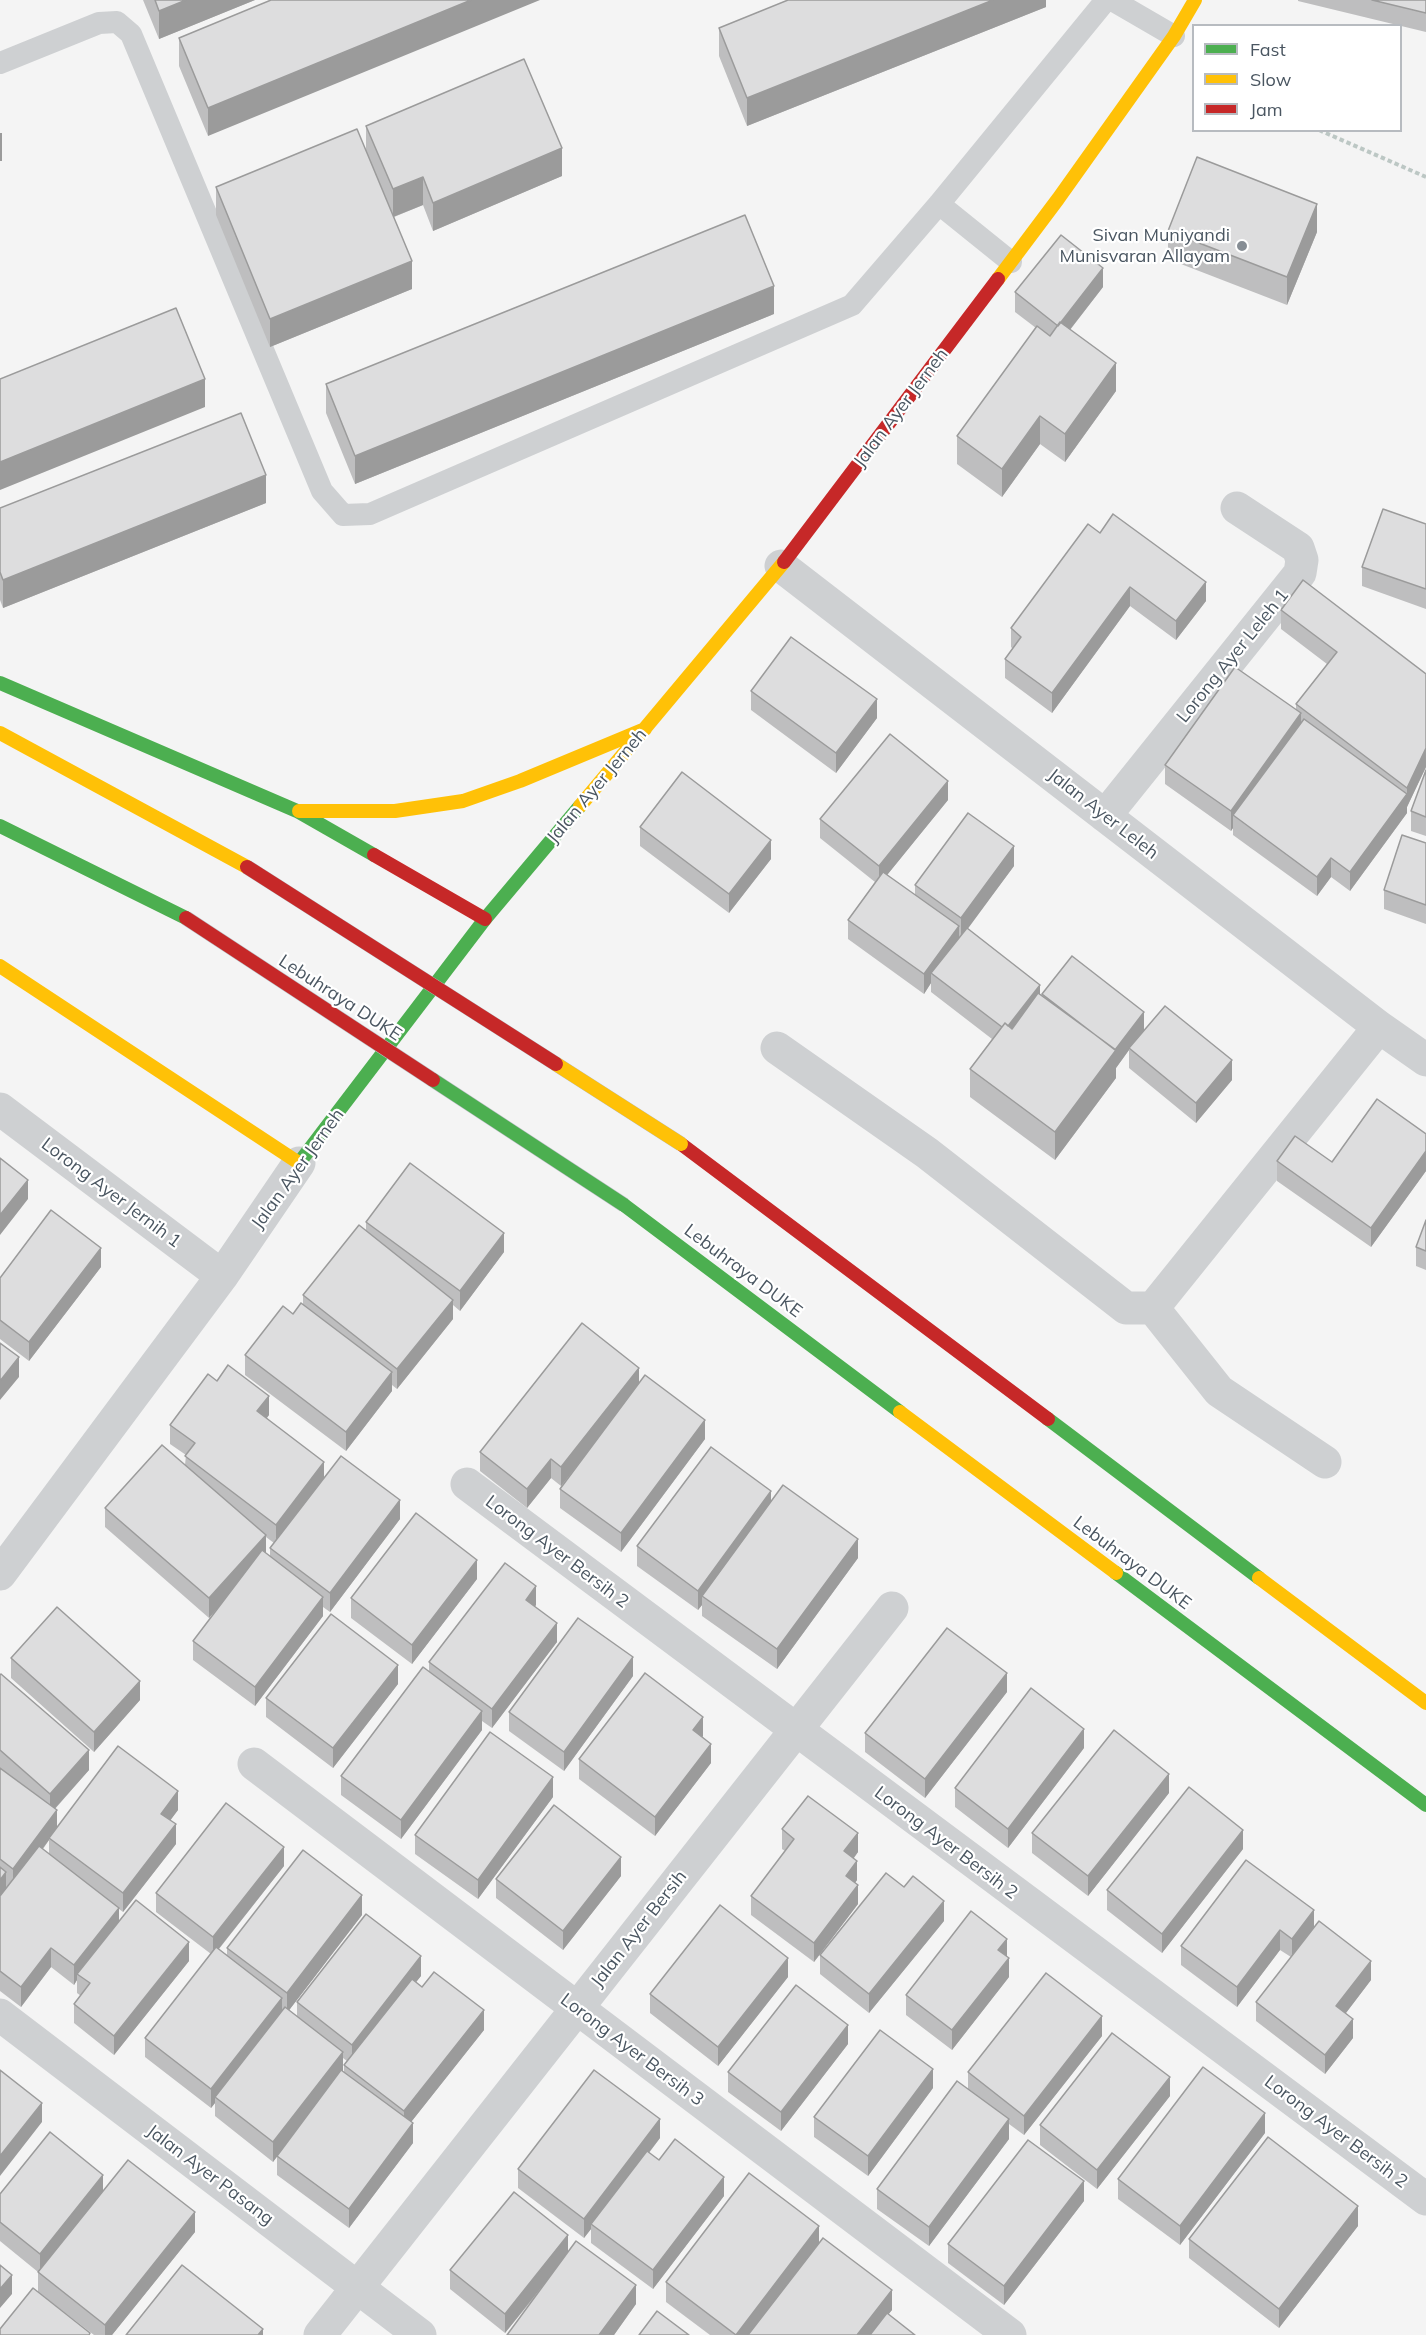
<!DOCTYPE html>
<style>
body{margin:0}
#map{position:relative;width:1426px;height:2335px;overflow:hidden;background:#f4f4f4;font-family:Mulish,sans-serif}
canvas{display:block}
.legend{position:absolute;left:1192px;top:24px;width:210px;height:108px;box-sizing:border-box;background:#fff;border:2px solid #b7bbc0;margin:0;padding:8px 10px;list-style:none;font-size:18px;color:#4a5661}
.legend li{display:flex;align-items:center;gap:12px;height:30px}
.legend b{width:30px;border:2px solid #b7bbc0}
</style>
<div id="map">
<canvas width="1426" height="2335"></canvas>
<ul class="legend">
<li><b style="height:8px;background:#4caf50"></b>Fast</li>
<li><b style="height:8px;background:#ffc107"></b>Slow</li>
<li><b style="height:8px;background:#c62828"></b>Jam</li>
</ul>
</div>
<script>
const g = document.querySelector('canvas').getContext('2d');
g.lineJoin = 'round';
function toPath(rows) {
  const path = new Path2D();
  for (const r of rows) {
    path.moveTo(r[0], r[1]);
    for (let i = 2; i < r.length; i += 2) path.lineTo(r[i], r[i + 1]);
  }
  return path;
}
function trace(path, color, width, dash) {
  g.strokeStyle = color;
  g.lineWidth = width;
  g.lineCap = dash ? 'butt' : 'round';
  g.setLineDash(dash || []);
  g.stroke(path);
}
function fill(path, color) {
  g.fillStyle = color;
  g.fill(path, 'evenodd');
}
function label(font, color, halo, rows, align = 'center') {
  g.font = font + ' Mulish,sans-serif';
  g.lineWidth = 4.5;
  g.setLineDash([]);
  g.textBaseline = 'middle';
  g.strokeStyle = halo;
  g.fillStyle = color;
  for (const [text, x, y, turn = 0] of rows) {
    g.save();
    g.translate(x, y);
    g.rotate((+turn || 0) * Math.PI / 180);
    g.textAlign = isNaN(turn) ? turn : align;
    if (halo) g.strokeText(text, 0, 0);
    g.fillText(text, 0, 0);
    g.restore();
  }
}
const path = toPath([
 [1319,130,1426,177]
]);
const lane = toPath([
 [1112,0,1174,36],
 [0,63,99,23,117,22,131,34,322,491,343,515,370,514,852,305,939,204,1106,0],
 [939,204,1011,262]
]);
const street = toPath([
 [781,566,1379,1027,1426,1060],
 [1105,816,1300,573,1302,560,1298,548,1237,508],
 [777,1048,927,1153,1126,1308,1153,1308],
 [0,1109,222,1276],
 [1153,1308,1379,1027],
 [1153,1308,1219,1391,1325,1462],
 [467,1484,1426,2199],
 [0,1574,222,1276,299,1163],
 [254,1764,1010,2335],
 [0,2015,420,2335],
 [320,2335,892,1608]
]);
const fast = toPath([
 [0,683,297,811,374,855],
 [0,826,186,918],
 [299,1163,485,919,580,806],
 [624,1205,900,1412],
 [1048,1419,1259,1578],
 [1116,1573,1426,1805]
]);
const slow = toPath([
 [998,279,1058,199,1174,36,1195,0],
 [0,733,247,867],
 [580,806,784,562],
 [299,811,395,811,463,801,520,781,645,729],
 [0,966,299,1163],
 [900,1412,1116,1573],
 [1259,1578,1426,1703]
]);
const jam = toPath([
 [784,562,998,279],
 [374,855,485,919],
 [681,1144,1048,1419]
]);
const fastBridge = toPath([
 [433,1080,624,1205]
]);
const slowBridge = toPath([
 [556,1064,681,1144]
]);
const jamBridge = toPath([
 [247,867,556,1064],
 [186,918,433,1080]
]);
const wall = toPath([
 [143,0,255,0,159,39],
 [271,0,208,136,179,66,179,38],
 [1046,0,1046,7,747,126,719,56,719,28],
 [1298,0,1426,0,1426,32,1298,1],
 [366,126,562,176,433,231,423,205,394,217,412,289,270,347,216,215,216,187,366,152],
 [1168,231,1317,232,1287,305,1168,259],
 [1103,287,1070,330,1116,391,1065,462,1040,444,1002,497,957,464,957,436,1036,328,1015,312,1015,292],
 [774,314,355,484,326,413,326,384],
 [266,503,3,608,0,600,0,508],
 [1426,524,1426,609,1362,586,1362,567],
 [1100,533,1206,601,1176,640,1130,606,1052,713,1005,678,1005,659,1013,649,1011,647,1011,628],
 [1281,610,1426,674,1426,767,1407,807,1407,813,1350,891,1331,877,1317,896,1233,835,1233,828,1231,831,1165,784,1165,765,1296,710,1296,704,1327,664,1281,629],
 [751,691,877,718,836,773,751,710],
 [1426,770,1426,836,1411,831,1411,811],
 [948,800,887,875,915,895,915,885,1014,866,967,928,1040,994,1144,1031,1232,1080,1196,1123,1129,1068,1129,1050,1116,1068,1116,1078,1055,1160,970,1097,970,1069,992,1039,931,992,931,983,924,994,848,939,848,920,875,882,820,838,820,819],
 [640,827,771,859,729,913,640,846],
 [1426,843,1426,924,1384,909,1384,890],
 [1426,1134,1426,1171,1371,1247,1277,1181,1277,1161,1332,1162],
 [1426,1220,1426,1270,1416,1266,1416,1247],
 [366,1222,504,1252,460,1311,453,1305,453,1319,397,1389,392,1385,392,1391,346,1451,245,1375,245,1355,293,1314,303,1304,303,1295,366,1231],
 [101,1267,29,1361,0,1339,0,1278],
 [217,1381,269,1415,267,1418,324,1477,400,1519,330,1612,323,1607,323,1616,255,1706,193,1660,193,1641,221,1604,209,1618,105,1527,105,1508,185,1465,186,1455,170,1444,170,1425],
 [266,1537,274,1543,270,1548,270,1557,266,1554],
 [639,1382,705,1439,621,1552,560,1508,560,1489,561,1486,551,1478,527,1508,480,1471,480,1452],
 [771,1501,858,1558,777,1669,702,1616,702,1605,698,1610,637,1566,637,1546],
 [477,1579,412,1664,351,1618,351,1598],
 [536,1605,535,1607,557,1642,492,1728,482,1721,482,1730,401,1839,341,1795,341,1776,429,1672,429,1662],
 [11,1658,140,1700,94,1752,11,1678],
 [0,1675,89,1770,55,1809,57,1827,178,1810,170,1820,176,1844,123,1912,119,1909,119,1922,189,1961,114,2055,74,2023,74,2004,81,1996,77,1993,77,1980,74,1985,51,1967,21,2007,0,1991],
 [49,1840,49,1854,43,1849],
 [633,1676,564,1771,509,1731,509,1712],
 [398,1684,333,1768,266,1717,266,1698],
 [1007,1692,925,1798,865,1752,865,1733],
 [703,1736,702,1737,711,1763,655,1836,579,1779,579,1759],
 [1084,1748,1008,1848,955,1807,955,1788],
 [1169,1793,1088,1896,1032,1853,1032,1833],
 [553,1797,478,1899,415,1854,415,1835],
 [782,1829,858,1852,854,1858,857,1880,855,1883,858,1904,814,1962,751,1915,751,1896,785,1851,782,1849],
 [1243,1849,1162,1953,1107,1910,1107,1890],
 [1246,1860,1314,1928,1371,1980,1346,2013,1353,2038,1325,2074,1256,2021,1256,2002,1291,1957,1280,1950,1237,2007,1181,1965,1181,1946],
 [284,1866,219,1949,227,1955,227,1948,362,1915,289,2010,297,2016,297,2002,421,1976,415,1982,484,2030,411,2122,413,2143,349,2228,277,2175,277,2156,273,2162,215,2116,215,2103,211,2108,145,2057,145,2038,211,1954,156,1912,156,1893],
 [343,2058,347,2061,344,2065,344,2072,343,2072],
 [621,1876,563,1950,496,1898,496,1879],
 [944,1921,869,2013,820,1974,820,1955],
 [788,1977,718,2066,650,2013,650,1994],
 [1009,1977,952,2050,906,2015,906,1995],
 [1102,2036,1024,2135,1009,2124,1009,2139,929,2246,877,2209,877,2189,968,2089,968,2072],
 [848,2044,781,2131,728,2092,728,2072],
 [933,2088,868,2176,814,2137,814,2117],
 [1170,2096,1097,2189,1040,2145,1040,2125],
 [1265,2133,1180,2245,1118,2199,1118,2179],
 [660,2138,649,2153,659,2160,724,2196,653,2289,591,2243,591,2229,584,2238,518,2188,518,2169],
 [0,2194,195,2232,112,2335,94,2335,38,2292,38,2272,0,2241],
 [1084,2201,1004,2305,948,2263,948,2244],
 [1358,2226,1279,2328,1189,2258,1189,2239],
 [819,2242,892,2310,888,2314,915,2335,710,2335,666,2302,666,2282],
 [568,2252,636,2304,614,2335,507,2335,542,2288,505,2333,450,2289,450,2270]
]);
const shadedWall = toPath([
 [186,0,255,0,159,39,159,11],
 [471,0,540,0,208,136,208,108],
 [993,0,1046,0,1046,7,747,126,747,98],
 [0,133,2,133,2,161,0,161],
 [562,148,562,176,433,231,433,203],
 [423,177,423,205,393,217,393,189],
 [1317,204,1317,232,1287,305,1287,277],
 [412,261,412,289,270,347,270,319],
 [1103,268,1103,287,1058,345,1058,326],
 [774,286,774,314,355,484,355,456],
 [1116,363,1116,391,1065,462,1065,434],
 [205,379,205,407,0,490,0,462],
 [1040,416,1040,444,1002,497,1002,469],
 [266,475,266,503,3,608,3,580],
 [1206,582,1206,601,1176,640,1176,621],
 [1130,587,1130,606,1052,713,1052,693],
 [877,699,877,718,836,773,836,753],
 [1301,713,1301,732,1233,815,1233,828,1231,831,1231,811],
 [1426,748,1426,767,1407,807,1407,813,1350,891,1350,872,1407,794,1407,788],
 [948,781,948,800,879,885,879,866],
 [771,840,771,859,729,913,729,894],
 [1014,846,1014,866,961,938,961,918],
 [1331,858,1331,877,1317,896,1317,877],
 [959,926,959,946,931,973,931,983,924,994,924,974],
 [1040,985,1040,1004,1005,1049,1005,1030],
 [1144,1012,1144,1031,1129,1048,1129,1050,1116,1068,1116,1078,1055,1160,1055,1132,1114,1050],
 [1232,1060,1232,1080,1196,1123,1196,1103],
 [1426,1151,1426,1171,1371,1247,1371,1228],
 [28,1180,28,1199,0,1235,0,1215],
 [504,1233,504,1252,460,1311,460,1291],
 [101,1248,101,1267,29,1361,29,1342],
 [453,1300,453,1319,397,1389,397,1369],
 [19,1357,19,1377,0,1400,0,1381],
 [639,1368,639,1387,561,1486,561,1467],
 [392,1372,392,1391,346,1451,346,1432],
 [269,1396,269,1415,257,1430,257,1411],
 [705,1420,705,1439,621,1552,621,1533],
 [551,1459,551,1478,527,1508,527,1489],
 [324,1462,324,1481,276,1544,276,1525],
 [771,1491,771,1511,702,1596,702,1605,698,1610,698,1591],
 [400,1500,400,1519,330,1612,330,1593],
 [266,1535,266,1554,209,1618,209,1598],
 [858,1539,858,1558,777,1669,777,1649],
 [477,1560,477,1579,412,1664,412,1645],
 [536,1586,536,1605,526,1619,526,1600],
 [323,1597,323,1616,255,1706,255,1687],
 [557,1623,557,1642,492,1728,492,1709],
 [633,1657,633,1676,564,1771,564,1752],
 [398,1665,398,1684,333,1768,333,1748],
 [1007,1673,1007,1692,925,1798,925,1779],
 [140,1681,140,1700,94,1752,94,1732],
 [482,1711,482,1730,401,1839,401,1820],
 [703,1717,703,1736,693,1750,693,1730],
 [1084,1729,1084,1748,1008,1848,1008,1829],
 [711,1744,711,1763,655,1836,655,1817],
 [89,1750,89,1770,50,1814,50,1794],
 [1169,1774,1169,1793,1088,1896,1088,1876],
 [553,1777,553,1797,478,1899,478,1880],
 [178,1791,178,1810,161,1833,161,1814],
 [57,1810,57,1830,49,1838,49,1840,13,1888,13,1869],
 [176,1824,176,1844,123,1912,123,1893],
 [1243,1830,1243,1849,1162,1953,1162,1934],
 [858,1833,858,1852,844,1871,844,1851],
 [284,1847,284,1866,213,1956,213,1937],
 [621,1857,621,1876,563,1950,563,1931],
 [857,1861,857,1880,846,1896,846,1876],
 [6,1872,6,1891,0,1900,0,1880],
 [858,1885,858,1904,814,1962,814,1943],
 [362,1895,362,1915,287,2013,287,1993],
 [944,1901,944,1921,869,2013,869,1994],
 [119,1908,119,1927,77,1974,77,1980,74,1985,74,1965],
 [1314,1910,1314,1929,1292,1958,1292,1939],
 [1280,1930,1280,1950,1237,2007,1237,1987],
 [1007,1939,1007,1958,998,1950],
 [189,1942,189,1961,114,2055,114,2036],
 [51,1948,51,1967,21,2007,21,1987],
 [421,1956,421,1976,352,2064,352,2045],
 [788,1958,788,1977,718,2066,718,2047],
 [1009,1958,1009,1977,952,2050,952,2030],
 [1371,1961,1371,1980,1336,2026,1336,2006],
 [282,1998,282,2018,215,2097,215,2103,211,2108,211,2089],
 [484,2010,484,2030,404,2131,404,2111],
 [1102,2016,1102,2036,1024,2135,1024,2116],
 [1353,2019,1353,2038,1325,2074,1325,2055],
 [848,2025,848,2044,781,2131,781,2112],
 [343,2052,343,2071,273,2162,273,2142],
 [933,2069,933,2088,868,2176,868,2156],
 [1170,2077,1170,2096,1097,2189,1097,2170],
 [42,2103,42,2122,0,2176,0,2156],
 [1265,2113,1265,2133,1180,2245,1180,2226],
 [660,2119,660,2138,593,2225,591,2224,591,2229,584,2238,584,2219],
 [1009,2119,1009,2139,929,2246,929,2227],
 [413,2123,413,2143,349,2228,349,2209],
 [103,2175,103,2195,40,2273,40,2254],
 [724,2177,724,2196,653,2289,653,2270],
 [1084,2181,1084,2201,1004,2305,1004,2286],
 [1358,2206,1358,2226,1279,2328,1279,2309],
 [195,2212,195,2232,112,2335,105,2335,105,2325],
 [819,2226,819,2245,750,2335,736,2335],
 [568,2235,568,2254,505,2333,505,2314],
 [12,2275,12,2294,0,2308,0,2289],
 [636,2285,636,2304,614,2335,599,2335],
 [892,2290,892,2310,872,2335,857,2335],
 [263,2329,263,2335,258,2335]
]);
const building = toPath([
 [155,0,186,0,159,11,155,0],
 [271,0,471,0,208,108,179,38,271,0],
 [788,0,993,0,747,98,719,28,788,0],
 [1372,0,1426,0,1426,13,1372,0],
 [524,59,562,148,433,203,423,177,393,189,366,126,524,59],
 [357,129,412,261,270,319,216,187,357,129],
 [1197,157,1317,204,1287,277,1168,231,1197,157],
 [745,215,774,286,355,456,326,384,745,215],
 [1061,235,1103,268,1058,326,1015,292,1061,235],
 [176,308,205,379,0,462,0,379,176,308],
 [1060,322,1116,363,1065,434,1040,416,1002,469,957,436,1037,326,1050,336,1060,322],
 [241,413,266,475,3,580,0,572,0,508,241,413],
 [1383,509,1426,524,1426,589,1362,567,1383,509],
 [1113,514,1206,582,1176,621,1130,587,1052,693,1005,659,1021,637,1011,628,1088,524,1100,533,1113,514],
 [1303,580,1426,674,1426,748,1407,788,1296,704,1337,652,1281,610,1303,580],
 [791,637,877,699,836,753,751,691,791,637],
 [1235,667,1301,713,1231,811,1165,765,1235,667],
 [1304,719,1407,794,1350,872,1331,858,1317,877,1233,815,1304,719],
 [890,734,948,781,879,866,820,819,890,734],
 [1426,770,1426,817,1411,811,1426,770],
 [682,772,771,840,729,894,640,827,682,772],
 [968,813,1014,846,961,918,915,885,968,813],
 [1402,835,1426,843,1426,905,1384,890,1402,835],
 [883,872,959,926,924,974,848,920,883,872],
 [967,928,1040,985,1008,1026,1005,1023,1002,1027,931,973,967,928],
 [1072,956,1144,1012,1115,1050,1042,994,1072,956],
 [1038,993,1116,1050,1055,1132,970,1069,1005,1023,1012,1029,1038,993],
 [1165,1006,1232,1060,1196,1103,1129,1048,1165,1006],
 [1377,1099,1426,1134,1426,1151,1371,1228,1277,1161,1295,1136,1332,1162,1377,1099],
 [0,1158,28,1180,0,1215,0,1158],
 [410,1163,504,1233,460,1291,366,1222,410,1163],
 [51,1210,101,1248,29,1342,0,1320,0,1278,51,1210],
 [1426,1220,1426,1251,1416,1247,1426,1220],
 [359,1225,453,1300,397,1369,303,1295,359,1225],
 [301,1303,392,1372,346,1432,245,1355,283,1306,293,1314,301,1303],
 [582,1323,639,1368,561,1467,551,1459,527,1489,480,1452,582,1323],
 [0,1343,19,1357,0,1381,0,1343],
 [228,1365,269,1396,257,1411,324,1462,276,1525,185,1456,195,1443,170,1425,208,1374,217,1381,228,1365],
 [645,1375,705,1420,621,1533,560,1489,645,1375],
 [162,1445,266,1535,209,1598,105,1508,162,1445],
 [711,1447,771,1491,698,1591,637,1546,711,1447],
 [341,1456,400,1500,330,1593,270,1548,341,1456],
 [783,1485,858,1539,777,1649,702,1596,783,1485],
 [416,1513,477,1560,412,1645,351,1598,416,1513],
 [262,1550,323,1597,255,1687,193,1641,262,1550],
 [505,1563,536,1586,526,1600,557,1623,492,1709,429,1662,505,1563],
 [57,1607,140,1681,94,1732,11,1658,57,1607],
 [331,1614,398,1665,333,1748,266,1698,331,1614],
 [578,1618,633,1657,564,1752,509,1712,578,1618],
 [947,1628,1007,1673,925,1779,865,1733,947,1628],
 [423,1667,482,1711,401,1820,341,1776,423,1667],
 [645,1673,703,1717,693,1730,711,1744,655,1817,579,1759,645,1673],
 [1,1674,89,1750,50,1794,0,1750,0,1675,1,1674],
 [1031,1688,1084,1729,1008,1829,955,1788,1031,1688],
 [1114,1730,1169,1774,1088,1876,1032,1833,1114,1730],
 [490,1732,553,1777,478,1880,415,1835,490,1732],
 [118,1746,178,1791,161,1814,176,1824,123,1893,49,1838,118,1746],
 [0,1768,57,1810,13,1869,0,1859,0,1768],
 [1189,1787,1243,1830,1162,1934,1107,1890,1189,1787],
 [808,1796,858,1833,844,1851,857,1861,846,1876,858,1885,814,1943,751,1896,794,1839,782,1829,808,1796],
 [226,1803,284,1847,213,1937,156,1893,226,1803],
 [554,1805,621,1857,563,1931,496,1879,554,1805],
 [39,1846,119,1908,74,1965,51,1948,21,1987,0,1971,0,1896,39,1846],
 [303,1850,362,1895,287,1993,227,1948,303,1850],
 [1246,1860,1314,1910,1292,1939,1280,1930,1237,1987,1181,1946,1246,1860],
 [0,1867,6,1872,0,1880,0,1867],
 [886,1873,904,1887,913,1876,944,1901,869,1994,820,1955,886,1873],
 [136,1900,189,1942,114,2036,74,2004,90,1983,77,1974,136,1900],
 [720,1905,788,1958,718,2047,650,1994,720,1905],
 [971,1911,1007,1939,998,1950,1009,1958,952,2030,906,1995,971,1911],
 [366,1914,421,1956,352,2045,297,2002,366,1914],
 [1319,1921,1371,1961,1336,2006,1353,2019,1325,2055,1256,2002,1319,1921],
 [216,1947,282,1998,211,2089,145,2038,216,1947],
 [434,1972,484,2010,404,2111,344,2065,412,1979,422,1987,434,1972],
 [1046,1973,1102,2016,1024,2116,968,2072,1046,1973],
 [796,1985,848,2025,781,2112,728,2072,796,1985],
 [285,2007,343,2052,273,2142,215,2097,285,2007],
 [880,2030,933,2069,868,2156,814,2117,880,2030],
 [1112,2033,1170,2077,1097,2170,1040,2125,1112,2033],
 [1203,2067,1265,2113,1180,2226,1118,2179,1203,2067],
 [0,2070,42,2103,0,2156,0,2070],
 [341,2070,413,2123,349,2209,277,2156,341,2070],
 [594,2070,660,2119,584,2219,518,2169,594,2070],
 [957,2081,1009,2119,929,2227,877,2189,957,2081],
 [50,2132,103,2175,40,2254,0,2222,0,2194,50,2132],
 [1268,2137,1358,2206,1279,2309,1189,2239,1268,2137],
 [675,2139,724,2177,653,2270,591,2224,647,2151,659,2160,675,2139],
 [1028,2140,1084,2181,1004,2286,948,2244,1028,2140],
 [128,2160,195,2212,105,2325,38,2272,128,2160],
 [749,2173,819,2226,736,2335,666,2282,749,2173],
 [514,2192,568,2235,505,2314,450,2270,514,2192],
 [823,2238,892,2290,857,2335,748,2335,823,2238],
 [576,2241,636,2285,599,2335,507,2335,576,2241],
 [0,2265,12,2275,0,2289,0,2265],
 [182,2265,263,2329,258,2335,126,2335,182,2265],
 [33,2288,90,2333,89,2335,0,2335,0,2329,33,2288],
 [657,2311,689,2335,639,2335,657,2311],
 [887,2313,915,2335,870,2335,887,2313]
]);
const markers = [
 [1242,246,6,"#868d94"]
];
const poiNames = [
 ["Sivan Muniyandi",1230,236],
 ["Munisvaran Allayam",1230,257]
];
const streetNames = [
 ["Jalan Ayer Jerneh",901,408,-53],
 ["Lorong Ayer Leleh 1",1233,656,-51],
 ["Jalan Ayer Jerneh",597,786,-50],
 ["Jalan Ayer Leleh",1103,814,38],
 ["Lebuhraya DUKE",340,998,33],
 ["Jalan Ayer Jerneh",298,1169,-54],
 ["Lorong Ayer Jernih 1",111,1193,37],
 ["Lebuhraya DUKE",743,1271,37],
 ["Lorong Ayer Bersih 2",557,1552,37],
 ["Lebuhraya DUKE",1132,1563,37],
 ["Lorong Ayer Bersih 2",946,1843,37],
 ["Jalan Ayer Bersih",639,1929,-52],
 ["Lorong Ayer Bersih 3",632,2050,37],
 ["Lorong Ayer Bersih 2",1336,2132,37],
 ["Jalan Ayer Pasang",210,2175,37]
];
trace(path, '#bcc7c4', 4, [4.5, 3]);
trace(lane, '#ced0d2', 22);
trace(street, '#ced0d2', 33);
trace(fast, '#4caf50', 14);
trace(slow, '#ffc107', 14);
trace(jam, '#c62828', 14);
trace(fastBridge, '#b9bec3', 15, []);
trace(slowBridge, '#b9bec3', 15, []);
trace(jamBridge, '#b9bec3', 15, []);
trace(fastBridge, '#4caf50', 14);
trace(slowBridge, '#ffc107', 14);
trace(jamBridge, '#c62828', 14);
fill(wall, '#bebebf');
fill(shadedWall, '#9b9b9b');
fill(building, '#ddddde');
trace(building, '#9b9b9b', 1.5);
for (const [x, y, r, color] of markers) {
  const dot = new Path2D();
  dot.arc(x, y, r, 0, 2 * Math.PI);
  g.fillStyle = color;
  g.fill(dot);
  trace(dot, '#fff', 2);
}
label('18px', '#4a5661', '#fff', poiNames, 'right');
label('18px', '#4a5661', '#fff', streetNames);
</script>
